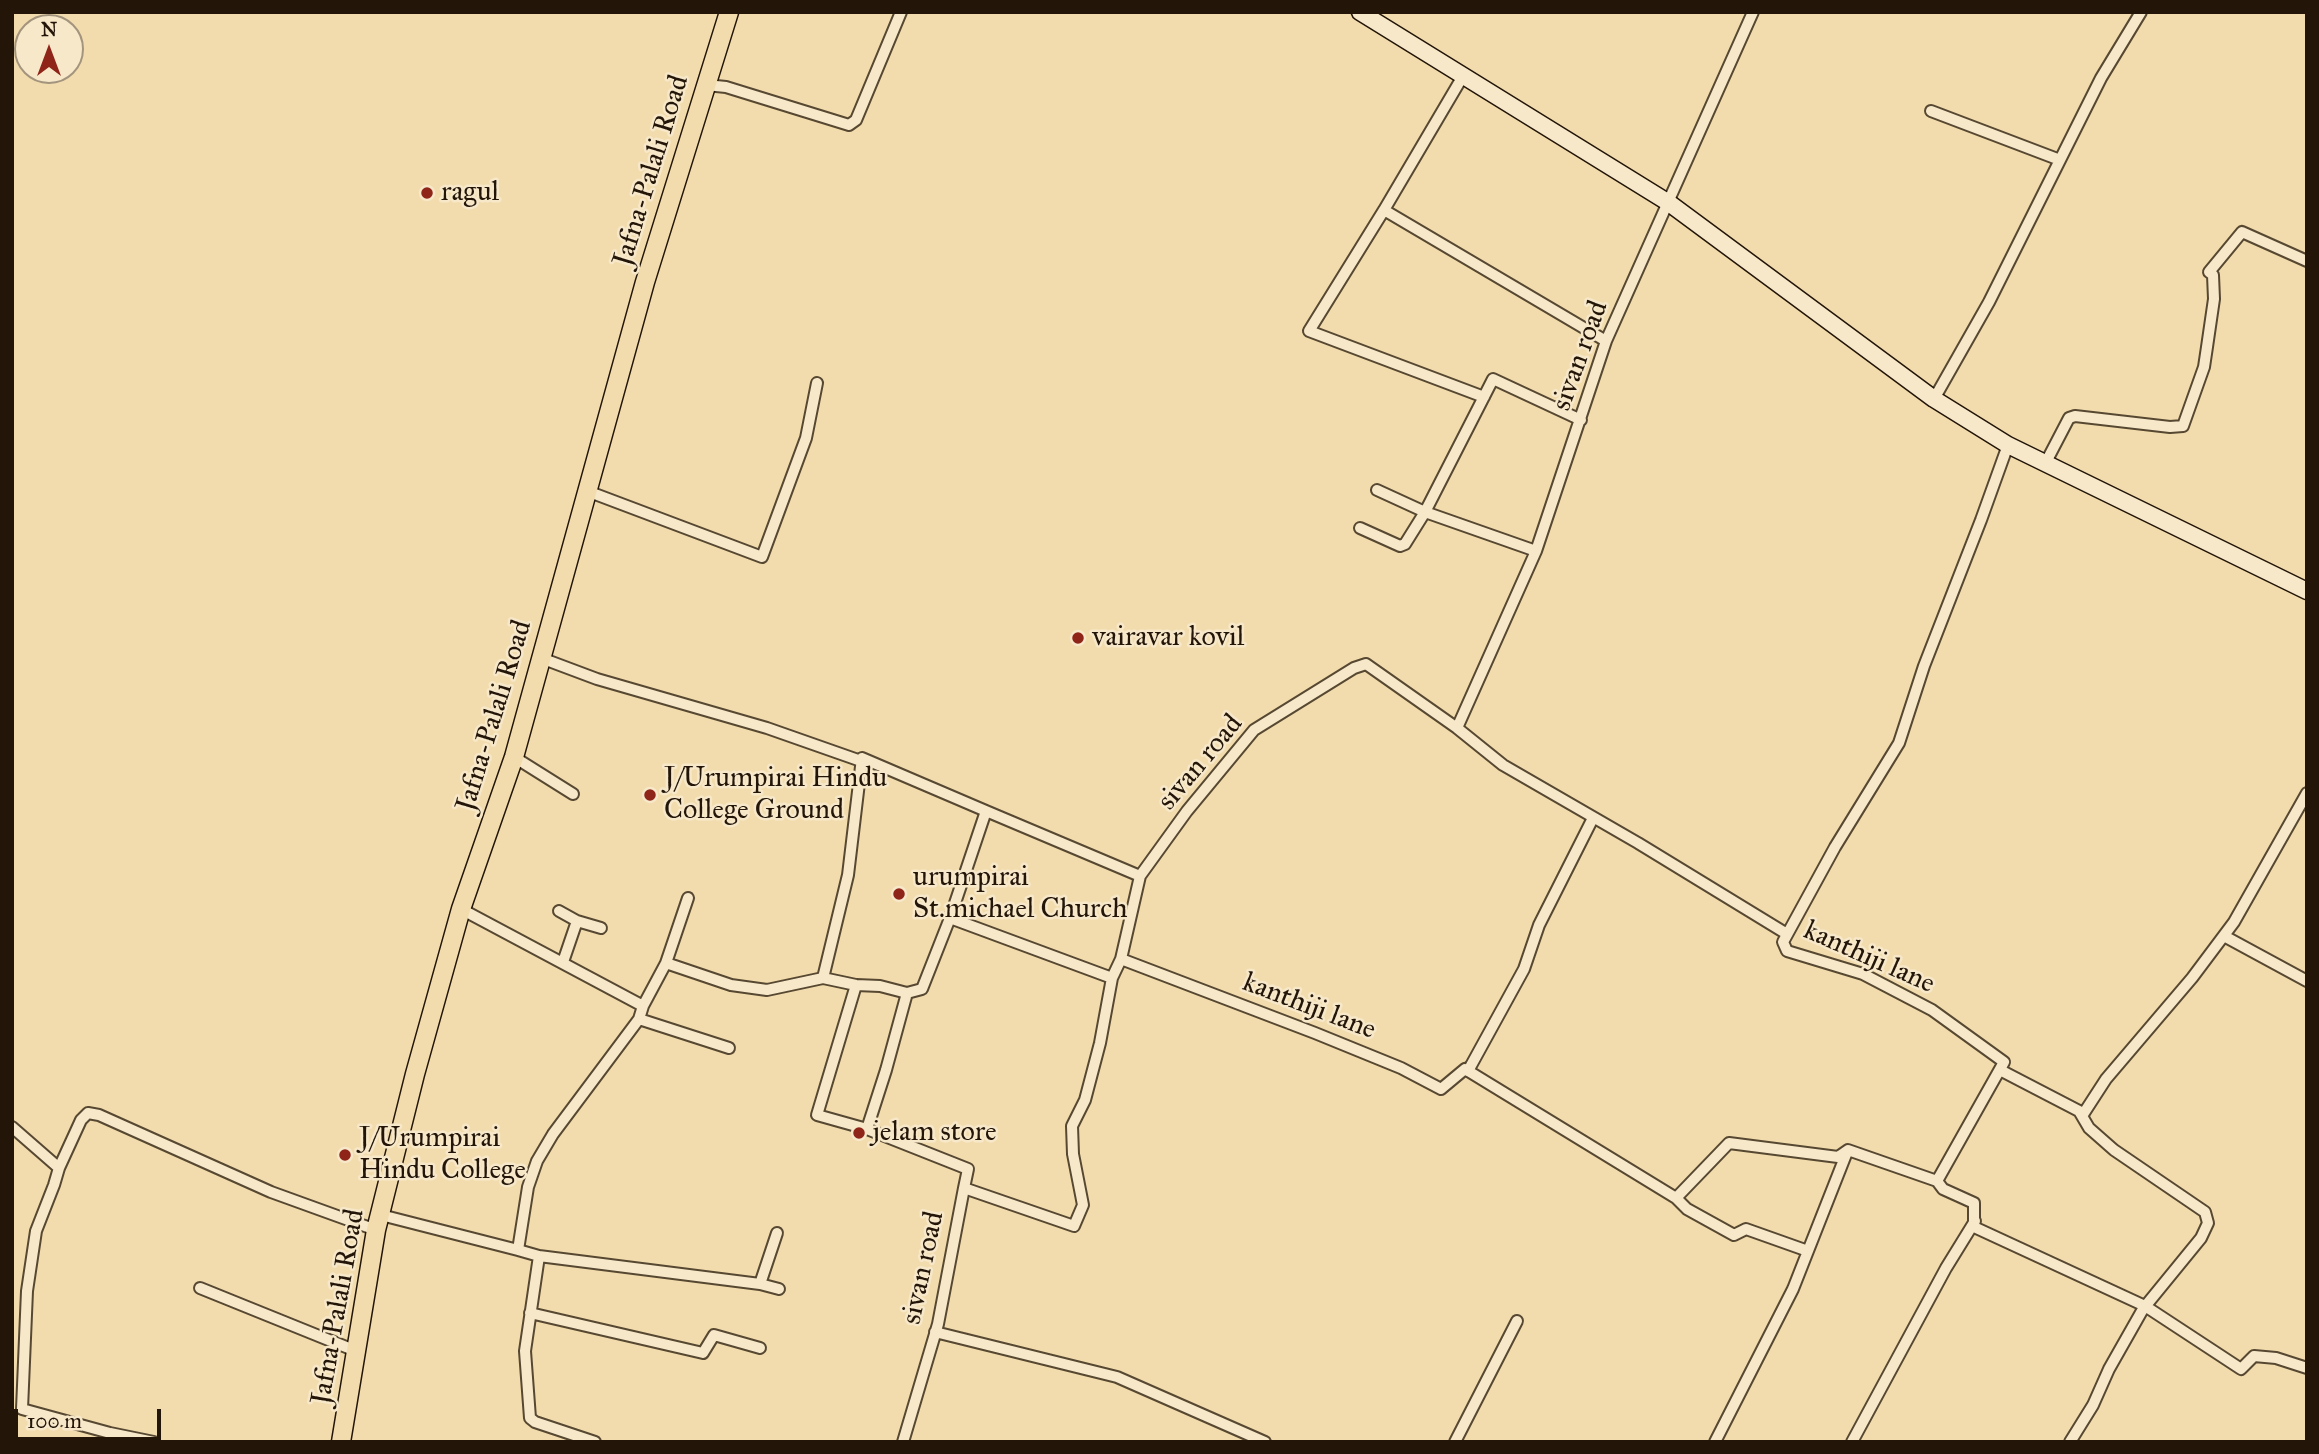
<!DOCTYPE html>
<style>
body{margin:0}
#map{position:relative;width:2319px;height:1454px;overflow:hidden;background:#f2dcad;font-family:"IM FELL Great Primer",serif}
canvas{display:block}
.frame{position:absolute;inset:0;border:14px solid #231609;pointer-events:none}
.north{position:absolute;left:14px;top:14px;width:70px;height:70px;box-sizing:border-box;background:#f7e8ca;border:2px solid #a2947d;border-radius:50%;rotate:0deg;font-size:19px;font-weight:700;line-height:28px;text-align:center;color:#231609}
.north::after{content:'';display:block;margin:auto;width:24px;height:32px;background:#8f2418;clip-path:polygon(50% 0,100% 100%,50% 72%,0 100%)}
.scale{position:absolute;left:14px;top:1409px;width:147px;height:32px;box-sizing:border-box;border:4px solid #231609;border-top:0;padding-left:9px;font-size:21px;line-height:24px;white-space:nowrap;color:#231609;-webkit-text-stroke:5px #f7e8ca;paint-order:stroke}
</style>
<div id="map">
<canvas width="2319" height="1454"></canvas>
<div class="frame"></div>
<div class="north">N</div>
<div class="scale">100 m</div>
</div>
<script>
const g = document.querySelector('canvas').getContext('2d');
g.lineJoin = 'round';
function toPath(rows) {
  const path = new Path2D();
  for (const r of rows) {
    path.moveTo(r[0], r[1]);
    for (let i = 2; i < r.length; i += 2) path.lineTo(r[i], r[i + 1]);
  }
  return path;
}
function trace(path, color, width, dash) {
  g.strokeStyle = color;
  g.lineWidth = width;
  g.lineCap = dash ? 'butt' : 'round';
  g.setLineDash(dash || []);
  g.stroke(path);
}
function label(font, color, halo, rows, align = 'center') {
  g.font = font + ' "IM FELL Great Primer",serif';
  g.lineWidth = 5;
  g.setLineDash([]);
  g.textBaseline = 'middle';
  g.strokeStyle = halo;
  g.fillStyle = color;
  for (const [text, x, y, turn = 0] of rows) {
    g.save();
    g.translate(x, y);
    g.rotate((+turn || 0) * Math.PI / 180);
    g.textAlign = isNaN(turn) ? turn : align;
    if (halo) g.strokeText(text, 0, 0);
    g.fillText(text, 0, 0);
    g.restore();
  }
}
const street = toPath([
 [1463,76,1384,210,1309,331,1484,397],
 [706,85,726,87,849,125,856,120,901,12],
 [1931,111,2060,160],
 [1384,210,1606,341],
 [1934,399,1989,302,2101,78,2141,12],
 [2045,464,2069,418,2075,416,2170,427,2183,426,2204,367,2207,347,2214,299,2213,275,2209,272,2242,232,2307,261],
 [587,491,762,557,806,438,817,383],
 [1360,528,1400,546,1405,544,1425,512,1377,490],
 [1536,551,1425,512,1493,379,1581,420],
 [541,658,597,679,767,728,861,761],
 [1457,728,1503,765,1638,843,1787,934],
 [514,757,573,794],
 [986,811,1140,876],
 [559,911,577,921],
 [2224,936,2307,981],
 [1121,959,1315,1033,1401,1068,1441,1089,1465,1069,1676,1198,1729,1143,1838,1157,1848,1150,1937,1181,2004,1062,1932,1010,1863,974,1787,951,1783,942,1835,847,1899,743,1924,666,1981,520,2008,445],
 [563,962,577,921,601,928],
 [666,963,688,898],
 [823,978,848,875,862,758,986,811,950,918],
 [856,985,817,1115,867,1129],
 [907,993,886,1070,867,1129,968,1169,964,1188],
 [643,1006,666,963,731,985,767,990,823,978,856,985,880,986,907,993,922,989,950,918,1112,978],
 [639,1019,729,1048],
 [2000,1070,2079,1111,2089,1128,2114,1150,2205,1212,2208,1223,2201,1238,2143,1309,2109,1369,2093,1405,2070,1442],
 [1468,1071,1524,969,1539,925,1593,818],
 [2082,1116,2106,1079,2192,978,2234,922,2307,793],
 [12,1127,59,1168,81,1120,88,1113,99,1115,271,1192,376,1230],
 [59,1168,54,1185,36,1231,27,1291,22,1409,110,1433,154,1442],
 [1937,1181,1943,1189,1974,1203,1974,1227,2145,1306,2241,1369,2254,1356,2276,1358,2307,1368],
 [1676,1198,1687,1209,1734,1235,1746,1229,1808,1251],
 [381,1215,518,1250,528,1187,537,1161,553,1134,639,1019,643,1006,461,909],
 [518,1250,539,1256,760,1284,777,1233],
 [539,1256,525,1351,530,1418,535,1422,595,1442],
 [760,1284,779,1289],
 [200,1288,356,1351],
 [530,1313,703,1353,714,1335,760,1348],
 [935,1332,1117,1377,1265,1442],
 [903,1442,938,1324,964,1188,1074,1226,1083,1205,1073,1154,1072,1126,1085,1100,1100,1043,1112,978,1121,959,1140,876,1187,811,1254,730,1354,668,1366,664,1457,728,1536,551,1606,341,1753,12],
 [1455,1442,1517,1321],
 [1715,1442,1793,1289,1847,1152],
 [1852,1442,1946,1268,1975,1221]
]);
const secondary = toPath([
 [1360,12,1669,203,1934,399,2008,445,2307,591]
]);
const primary = toPath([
 [341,1442,376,1230,415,1074,461,909,514,757,645,282,729,12]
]);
const markers = [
 [427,193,7,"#8f2418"],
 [1078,638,7,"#8f2418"],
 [650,795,7,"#8f2418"],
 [899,894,7,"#8f2418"],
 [859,1133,7,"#8f2418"],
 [345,1155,7,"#8f2418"]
];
const streetNames = [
 ["Jafna-Palali Road",652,171,-73],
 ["sivan road",1581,356,-70],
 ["Jafna-Palali Road",495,716,-73],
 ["sivan road",1201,763,-50],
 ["kanthiji lane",1869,958,24],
 ["kanthiji lane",1309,1007,21],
 ["sivan road",924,1268,-78],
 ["Jafna-Palali Road",339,1307,-80]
];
const poiNames = [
 ["ragul",441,193],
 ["vairavar kovil",1092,638],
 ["J/Urumpirai Hindu",664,779],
 ["College Ground",664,811],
 ["urumpirai",913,878],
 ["St.michael Church",913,910],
 ["jelam store",873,1133],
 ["J/Urumpirai",359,1139],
 ["Hindu College",359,1171]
];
trace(street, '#574832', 14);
trace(secondary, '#231609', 19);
trace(primary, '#231609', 21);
trace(street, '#f7e8ca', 10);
trace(secondary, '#f7e8ca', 16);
trace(primary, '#f2dcad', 18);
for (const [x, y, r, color] of markers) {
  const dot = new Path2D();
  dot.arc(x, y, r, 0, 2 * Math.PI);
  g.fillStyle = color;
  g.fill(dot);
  trace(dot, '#f7e8ca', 2.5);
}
label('28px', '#231609', '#f7e8ca', streetNames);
label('28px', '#231609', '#f7e8ca', poiNames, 'left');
</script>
